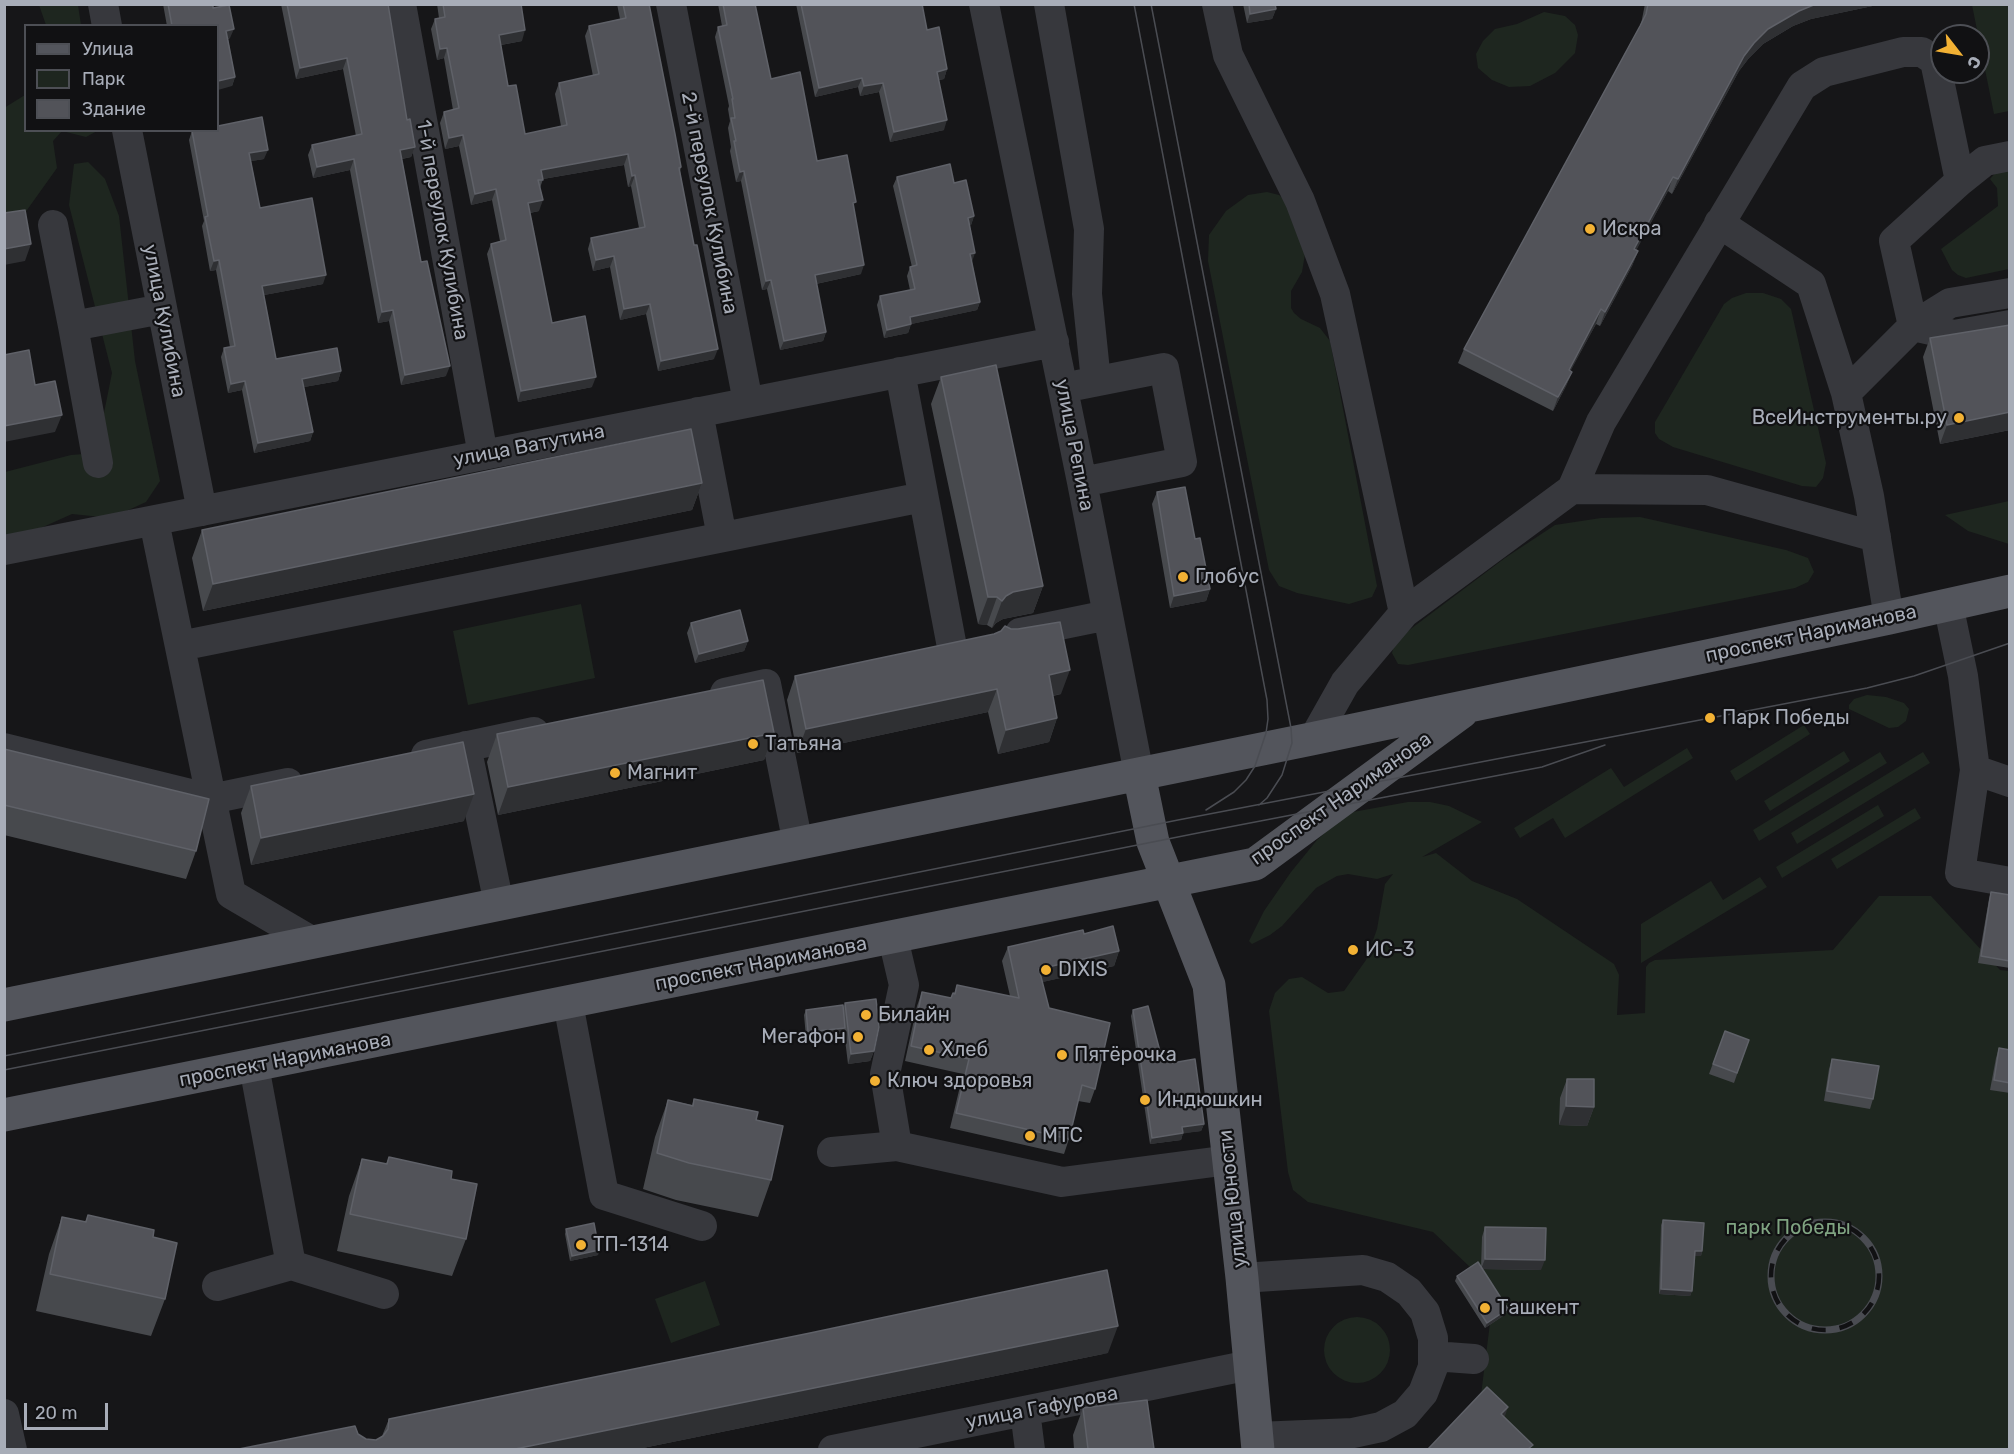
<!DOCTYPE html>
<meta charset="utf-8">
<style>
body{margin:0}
#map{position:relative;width:2014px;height:1454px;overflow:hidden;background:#161618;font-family:Rubik,sans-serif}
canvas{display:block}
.frame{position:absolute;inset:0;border:6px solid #a8adb8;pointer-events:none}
.legend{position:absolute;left:24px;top:24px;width:195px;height:108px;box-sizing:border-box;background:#111113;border:2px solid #4d4f55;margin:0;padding:8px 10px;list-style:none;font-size:18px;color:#a8adb8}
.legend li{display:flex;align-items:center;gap:12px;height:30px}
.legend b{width:30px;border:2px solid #4d4f55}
.north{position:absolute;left:1930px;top:24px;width:60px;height:60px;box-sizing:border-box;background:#111113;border:2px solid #4d4f55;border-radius:50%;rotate:121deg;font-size:16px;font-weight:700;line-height:24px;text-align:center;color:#a8adb8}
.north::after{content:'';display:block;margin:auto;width:21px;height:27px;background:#f2b134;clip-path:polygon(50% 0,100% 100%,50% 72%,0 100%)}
.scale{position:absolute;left:24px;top:1403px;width:84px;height:27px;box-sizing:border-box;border:3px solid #a8adb8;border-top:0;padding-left:8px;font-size:18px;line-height:21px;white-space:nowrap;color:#a8adb8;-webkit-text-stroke:4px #111113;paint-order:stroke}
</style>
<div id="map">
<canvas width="2014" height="1454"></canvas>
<div class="frame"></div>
<ul class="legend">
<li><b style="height:8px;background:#53555c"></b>Улица</li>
<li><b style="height:16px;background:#1e261f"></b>Парк</li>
<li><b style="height:16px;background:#525359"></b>Здание</li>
</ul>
<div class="north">С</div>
<div class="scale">20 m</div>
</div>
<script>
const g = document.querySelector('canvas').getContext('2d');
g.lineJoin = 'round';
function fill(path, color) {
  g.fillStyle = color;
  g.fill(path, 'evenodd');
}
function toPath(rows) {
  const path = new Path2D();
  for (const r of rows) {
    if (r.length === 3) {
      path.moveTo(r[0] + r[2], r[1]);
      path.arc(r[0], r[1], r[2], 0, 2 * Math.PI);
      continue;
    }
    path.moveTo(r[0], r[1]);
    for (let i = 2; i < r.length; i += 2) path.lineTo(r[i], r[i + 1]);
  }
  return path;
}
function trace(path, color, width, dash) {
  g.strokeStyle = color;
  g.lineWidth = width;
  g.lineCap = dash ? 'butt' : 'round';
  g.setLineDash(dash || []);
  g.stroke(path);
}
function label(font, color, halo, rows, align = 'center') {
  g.font = font + ' Rubik,sans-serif';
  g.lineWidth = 4.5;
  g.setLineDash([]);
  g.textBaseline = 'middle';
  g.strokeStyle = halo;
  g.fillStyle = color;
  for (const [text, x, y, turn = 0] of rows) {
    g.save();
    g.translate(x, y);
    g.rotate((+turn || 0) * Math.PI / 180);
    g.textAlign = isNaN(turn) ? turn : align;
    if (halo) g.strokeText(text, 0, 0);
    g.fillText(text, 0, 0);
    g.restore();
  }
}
const green = toPath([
 [39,5,78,5,81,25,46,25],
 [1972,5,2009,5,2009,111,1994,114],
 [1544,12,1565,16,1575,25,1578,35,1575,53,1555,73,1530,86,1509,87,1492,80,1478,68,1476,54,1483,41,1495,29,1517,24],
 [25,95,26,130,97,131,86,137,62,131,53,141,57,168,12,231,4,232,4,108],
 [88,162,105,179,119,216,135,361,160,481,146,502,111,518,72,514,14,540,5,541,5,472,71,455,96,453,112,373,69,205,74,164],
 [2009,162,2009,269,1966,278,1958,275,1952,270,1941,249,1998,206,1997,188,1990,179,2003,164],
 [1267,192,1279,195,1287,201,1305,254,1302,272,1291,291,1291,308,1294,313,1301,319,1320,328,1330,341,1377,586,1372,597,1349,604,1297,593,1279,586,1269,570,1208,261,1209,235,1226,211,1248,195],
 [1746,293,1763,293,1781,299,1791,309,1826,463,1823,478,1816,487,1802,486,1673,447,1659,439,1655,433,1655,422,1724,304,1732,298],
 [2009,501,2009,544,1968,531,1945,515],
 [1640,517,1786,550,1808,558,1814,572,1808,582,1795,588,1408,665,1398,664,1392,653,1394,645,1404,634,1505,558,1555,525,1601,518],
 [581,604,595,678,468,705,453,631],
 [1867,695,1886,697,1904,703,1909,709,1906,721,1898,727,1889,728,1849,709,1849,705,1854,699],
 [1804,725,1810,734,1736,781,1730,771],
 [1687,748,1693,758,1565,838,1553,818,1520,838,1514,828,1611,768,1624,787],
 [1844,751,1850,761,1770,811,1764,801],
 [1880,752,1887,763,1759,841,1753,830],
 [1923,752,1930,763,1797,844,1791,833],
 [1408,802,1430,802,1449,806,1482,822,1422,857,1436,853,1472,881,1517,899,1614,964,1619,975,1617,1015,1645,1013,1646,967,1649,963,1655,960,1833,950,1879,896,1931,896,2000,970,2009,971,2009,1449,1458,1449,1477,1427,1492,1307,1471,1268,1433,1232,1308,1202,1293,1190,1288,1172,1269,1011,1275,993,1289,979,1302,977,1328,993,1344,991,1366,960,1377,929,1385,884,1393,874,1377,879,1348,874,1337,876,1316,888,1282,926,1270,935,1252,944,1249,941,1264,911,1291,872,1317,840,1338,821,1353,812],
 [1878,805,1884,816,1782,878,1776,867],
 [1915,808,1921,818,1837,869,1831,859],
 [1760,877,1767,887,1641,963,1641,924,1711,881,1723,900],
 [705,1281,720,1325,671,1343,655,1299],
 [1357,1350,33]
]);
const minor = toPath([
 [103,4,107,26],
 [401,4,483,455],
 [671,4,748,402],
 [984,4,1082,482,1139,774],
 [1049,4,1089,229,1087,294,1096,381],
 [1217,4,1228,55,1300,201,1335,294,1404,613],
 [127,130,202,511],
 [1960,181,1985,161,2010,156],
 [1719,223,1811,284,1846,393],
 [53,225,73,326],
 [1913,326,1954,335,2010,325],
 [900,372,952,647],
 [1078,385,1164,368,1182,462,1082,482],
 [698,412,722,537],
 [98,463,73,326,162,309],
 [1572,489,1601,422,1802,86,1824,72,1903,52,1922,52,1935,61,1960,181,1894,241,1913,326],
 [154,521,231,894,313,942],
 [4,550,1054,342],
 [1948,604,1963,676,1975,770,2010,782],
 [1889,618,1869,496,1846,393,1913,326,1950,303,2010,293],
 [1020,633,1108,615],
 [180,646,923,497],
 [725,693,766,684,798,844],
 [1314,738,1345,683,1404,613,1572,489,1707,490,1876,537],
 [466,746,499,904],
 [4,748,211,799,288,783],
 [426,755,534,732],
 [1975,770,1960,873,2010,882],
 [893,938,904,985,885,1074,897,1146],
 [568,1003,604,1195,702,1226],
 [832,1152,897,1146,1062,1182,1229,1160],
 [291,1265,384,1294],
 [1242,1278,1363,1270,1387,1277,1409,1292,1425,1312,1433,1338,1433,1367,1423,1393,1405,1414,1381,1427,1353,1433,1257,1437],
 [217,1286,291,1265,254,1066],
 [1433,1356,1474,1359],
 [1025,1411,1030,1450],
 [4,1414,12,1450],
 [833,1450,1250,1365]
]);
const major = toPath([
 [1139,774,1153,842,1209,985,1242,1278,1258,1450],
 [4,1005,1311,739,1889,618,2010,591],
 [4,1115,1255,864,1462,712]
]);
const tram = toPath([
 [1134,4,1267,700,1268,719,1266,733,1255,766,1246,780,1234,792,1206,810],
 [1151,4,1291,728,1292,743,1282,775,1267,798,1259,805],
 [4,1056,1178,820,1867,688,1914,676,2010,643],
 [4,1070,1203,832,1542,767,1605,745]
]);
const rail = toPath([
 [1825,1276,54]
]);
const wall = toPath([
 [163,4,213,4,213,8,230,38,228,39,235,77,232,86,218,26,167,26],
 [281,4,388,4,407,120,415,147,411,157,402,159,421,262,446,376,401,385,389,321,378,323,350,170,313,178,308,155,312,145,356,136,343,69,296,79],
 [437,4,521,4,522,41,501,45,508,86,525,134,561,126,555,94,559,83,593,76,585,36,589,26,620,19,617,4,649,4,681,167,680,171,714,359,658,371,646,314,620,320,610,267,593,271,588,249,591,238,639,228,631,186,628,187,624,165,543,179,540,188,539,211,530,213,552,323,592,387,518,402,487,254,491,244,500,241,492,200,471,205,459,146,445,149,440,123,444,112,453,110,444,58,437,60,431,29,435,19,439,18],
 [718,4,755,4,771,79,817,161,854,208,861,274,816,284,826,332,823,341,780,350,767,289,762,290,741,181,736,182,730,151,731,147,728,128,730,121,728,109,729,106,715,37,718,27,722,26],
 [796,4,922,4,927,30,947,69,944,79,939,80,944,130,890,142,879,92,860,96,858,87,815,97],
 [1243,4,1275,4,1276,9,1272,19,1247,23],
 [1645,4,1882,4,1811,19,1793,26,1763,44,1749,58,1739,71,1672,194,1668,191,1636,250,1638,251,1632,266,1600,326,1596,324,1570,371,1572,372,1566,386,1553,411,1458,363,1464,349,1641,24],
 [192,131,264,159,251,161,260,208,323,284,264,295,276,359,341,371,338,381,304,387,313,432,310,441,254,453,242,390,228,393,221,357,224,348,230,347,216,270,210,271,202,226,204,221,189,140],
 [897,177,954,183,974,216,971,225,970,225,972,262,980,302,977,310,911,324,908,333,884,338,877,305,880,296,910,290,907,276,910,267,912,267,893,186],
 [2010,325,2010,430,1940,444,1923,357,1930,338],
 [941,377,1043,586,1033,613,1003,619,996,623,992,628,987,625,978,624,931,404],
 [702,483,692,510,203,611,192,558,202,530],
 [1157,492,1195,539,1210,589,1206,601,1170,608,1152,504],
 [691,623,748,641,744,651,695,663,687,633],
 [994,634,1061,694,1053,696,1057,718,1049,742,998,754,988,712,797,753,787,700,795,676],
 [774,733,764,760,498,815,487,762,497,734],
 [4,749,196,851,186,879,4,835],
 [251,786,464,821,251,865,241,813],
 [1991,892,2010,895,2010,968,1978,963,1989,899],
 [1084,934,1119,951,1114,966,1042,982,1049,1008,1095,1089,1090,1103,1078,1101,1069,1139,1064,1154,950,1128,963,1074,905,1061,917,1006,922,992,951,998,954,994,957,985,1010,996,1002,961,1008,947],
 [845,1003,874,1051,870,1061,848,1064,844,1031,844,1033,806,1037,804,1015,806,1010,843,1009],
 [1133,1010,1162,1059,1172,1063,1204,1124,1201,1131,1183,1133,1181,1140,1150,1144,1131,1016],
 [1725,1031,1749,1040,1734,1083,1709,1074],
 [1999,1048,2010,1050,2010,1093,1990,1090,1996,1058],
 [1832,1059,1873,1099,1870,1109,1824,1101,1829,1069],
 [1567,1079,1594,1107,1587,1126,1559,1125,1560,1098],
 [694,1099,756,1120,771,1180,758,1217,676,1200,643,1189,655,1137,668,1100,692,1105],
 [389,1157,451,1179,466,1239,452,1276,337,1251,349,1196,362,1159,386,1164],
 [88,1215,153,1237,165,1299,151,1336,36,1311,49,1254,62,1217,85,1222],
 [1663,1220,1702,1251,1701,1256,1695,1256,1692,1291,1690,1296,1659,1294,1661,1225],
 [1485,1227,1541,1270,1482,1269,1506,1314,1485,1328,1455,1281,1457,1276,1481,1268,1482,1237],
 [566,1229,599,1250,598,1255,570,1261,565,1234],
 [1108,1353,638,1449,239,1449,358,1434,366,1439,376,1440,382,1436,389,1419],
 [1083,1408,1154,1449,1074,1449,1073,1435]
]);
const shadedWall = toPath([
 [1816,4,1882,4,1811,19,1793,26,1763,44,1749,58,1739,71,1672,194,1678,179,1744,56,1754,43,1768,29,1799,11],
 [1276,9,1272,19,1247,23,1250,14],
 [234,29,230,38,223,40,226,31],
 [525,30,522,41,495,46,499,35],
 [447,48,444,58,437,60,440,49],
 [347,58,343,69,296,79,300,68],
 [947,69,944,79,933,81,937,72],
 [235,77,232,86,218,90,218,81],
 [862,78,858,87,815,97,819,88],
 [883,83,879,92,860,96,864,86],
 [947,120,944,130,890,142,894,132],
 [463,135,459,146,445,149,449,138],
 [415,147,411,157,396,160,400,150],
 [268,150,264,159,246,162,249,153],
 [628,154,624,165,537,180,541,170],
 [354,159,350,170,313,178,317,167],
 [744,171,741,181,736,182,740,172],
 [635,175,631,186,628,187,632,176],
 [1673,177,1668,191,1629,264,1634,249],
 [496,189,492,200,471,205,475,194],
 [543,200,539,211,524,214,528,203],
 [974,216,971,225,965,227,968,218],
 [31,244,25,261,4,265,4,249],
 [1638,251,1632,266,1600,326,1605,312],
 [975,253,972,262,970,254],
 [614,256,610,267,593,271,596,260],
 [219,260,216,270,210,271,214,261],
 [864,265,861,274,811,285,815,275],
 [326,275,323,284,259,296,262,286],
 [771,280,767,289,762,290,766,281],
 [980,302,977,310,907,325,910,317],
 [650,304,646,314,620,320,624,309],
 [1601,309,1596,324,1563,385,1569,370],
 [393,310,389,321,378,323,382,312],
 [911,324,908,333,884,338,887,330],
 [826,332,823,341,780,350,784,341],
 [718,349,714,359,658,371,661,361],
 [450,366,446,376,401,385,405,375],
 [341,371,338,381,299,388,302,379],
 [1572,372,1566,386,1553,411,1558,397],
 [596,377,592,387,518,402,521,391],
 [245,381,242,390,228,393,231,384],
 [2010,412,2010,430,1940,444,1947,425],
 [62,415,55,432,4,442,4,426],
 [313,432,310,441,254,453,258,443],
 [702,483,692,510,203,611,213,584],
 [1043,586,1033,613,1003,619,996,623,992,628,1002,601,1006,596,1013,592],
 [1210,589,1206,601,1170,608,1174,596],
 [988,597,997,597,987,625,978,624],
 [748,641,744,651,695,663,699,654],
 [1070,670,1061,694,1040,698,1049,675],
 [997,689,988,712,797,753,806,729],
 [1057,718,1049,742,998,754,1006,730],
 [774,733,764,760,498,815,508,787],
 [474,794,464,821,251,865,261,838],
 [1119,951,1114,966,1034,984,1039,969],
 [845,1028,844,1033,806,1037,808,1032],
 [874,1051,870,1061,848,1064,851,1054],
 [1566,1106,1594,1107,1587,1126,1559,1125],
 [1204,1124,1201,1131,1180,1134,1182,1127],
 [1183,1133,1181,1140,1150,1144,1152,1138],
 [599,1250,598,1255,570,1261,572,1256],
 [1695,1251,1702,1251,1701,1256,1693,1256],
 [1485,1259,1545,1260,1541,1270,1481,1269],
 [1661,1289,1692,1291,1690,1296,1659,1294],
 [1508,1309,1506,1314,1485,1328,1487,1323],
 [1118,1326,1108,1353,638,1449,515,1449],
 [1508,1407,1505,1416,1498,1423,1501,1414]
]);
const building = toPath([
 [168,4,213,4,213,8,229,5,234,29,226,31,235,77,218,81,218,26,172,26,168,4],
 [287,4,388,4,407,120,410,119,415,147,400,150,421,262,427,261,450,366,405,375,393,310,382,312,354,159,317,167,312,145,362,134,347,58,300,68,287,4],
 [443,4,521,4,525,30,499,35,508,86,516,85,525,134,567,125,559,83,599,74,589,26,626,18,623,4,649,4,675,134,681,167,679,168,694,245,697,245,718,349,661,361,650,304,624,309,614,256,596,260,591,238,645,227,635,175,632,176,628,154,541,170,543,180,538,180,543,200,528,203,552,323,585,316,596,377,521,391,491,244,506,240,496,189,475,194,463,135,449,138,444,112,459,108,447,48,440,49,435,19,445,17,443,4],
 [723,4,755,4,771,79,800,72,817,161,847,155,856,202,853,203,864,265,815,275,826,332,784,341,771,280,766,281,744,171,740,172,734,141,736,141,731,118,735,118,732,99,733,99,718,27,727,25,723,4],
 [801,4,922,4,927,30,939,27,947,69,937,72,947,120,894,132,883,83,864,86,862,78,819,88,801,4],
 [1249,4,1275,4,1276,9,1250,14,1249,4],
 [1648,4,1816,4,1799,11,1768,29,1754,43,1744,56,1678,179,1673,177,1634,249,1638,251,1605,312,1601,309,1569,370,1572,372,1558,397,1464,349,1640,26,1646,14,1648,4],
 [262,117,268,150,249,153,260,208,312,198,326,275,262,286,276,359,337,348,341,371,302,379,313,432,258,443,245,381,231,384,224,348,235,346,219,260,214,261,205,217,208,216,192,131,218,130,218,126,262,117],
 [950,164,954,183,966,180,974,216,968,218,975,253,970,254,980,302,910,317,911,324,887,330,880,296,915,289,910,267,917,265,897,177,950,164],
 [25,210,31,244,4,249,4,213,25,210],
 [2010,325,2010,412,1947,425,1930,338,2010,325],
 [29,350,35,385,55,381,62,415,4,426,4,355,29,350],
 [996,365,1043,586,1013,592,1006,596,1002,601,997,597,988,597,941,377,996,365],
 [691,429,702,483,213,584,202,530,691,429],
 [1185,487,1195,539,1200,538,1210,589,1174,596,1157,492,1185,487],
 [740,610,748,641,699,654,691,623,740,610],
 [1060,622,1070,670,1049,675,1057,718,1006,730,997,689,806,729,795,676,994,634,1001,631,1005,626,1011,629,1018,629,1060,622],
 [763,680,774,733,508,787,497,734,763,680],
 [463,742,474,794,261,838,251,786,463,742],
 [4,749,209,799,196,851,4,805,4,749],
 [1991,892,2010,895,2010,961,1981,956,1991,892],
 [1113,926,1119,951,1039,969,1049,1008,1110,1023,1095,1089,1082,1085,1069,1139,956,1113,969,1059,911,1046,922,992,951,998,953,993,955,994,957,985,1019,998,1008,947,1083,930,1084,934,1113,926],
 [876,999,879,1027,874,1051,851,1054,845,1003,876,999],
 [843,1005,845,1028,808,1032,806,1010,843,1005],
 [1148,1006,1162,1059,1172,1058,1172,1063,1195,1059,1204,1124,1182,1127,1183,1133,1152,1138,1133,1010,1148,1006],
 [1725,1031,1749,1040,1737,1073,1713,1064,1725,1031],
 [1999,1048,2010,1050,2010,1083,1994,1080,1999,1048],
 [1832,1059,1879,1066,1873,1099,1827,1091,1832,1059],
 [1567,1079,1594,1079,1594,1107,1566,1106,1567,1079],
 [694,1099,758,1112,756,1120,783,1126,771,1180,689,1163,657,1153,668,1100,693,1106,694,1099],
 [389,1157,452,1171,451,1179,477,1184,466,1239,350,1214,362,1159,387,1164,389,1157],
 [88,1215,154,1230,153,1237,177,1243,165,1299,50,1274,62,1217,86,1222,88,1215],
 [1663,1220,1704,1223,1702,1251,1695,1251,1692,1291,1661,1289,1663,1220],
 [594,1223,599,1250,572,1256,566,1229,594,1223],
 [1485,1227,1546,1228,1545,1260,1485,1259,1485,1227],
 [1478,1262,1508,1309,1487,1323,1457,1276,1478,1262],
 [1107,1270,1118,1326,515,1449,239,1449,355,1426,358,1434,366,1439,376,1440,383,1436,388,1429,389,1419,810,1333,1107,1270],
 [1487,1387,1508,1407,1501,1414,1533,1445,1528,1449,1428,1449,1487,1387],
 [1147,1400,1154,1449,1088,1449,1083,1408,1147,1400]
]);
const markers = [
 [1590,229,6,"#f2b134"],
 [1959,418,6,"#f2b134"],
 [1183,577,6,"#f2b134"],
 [1710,718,6,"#f2b134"],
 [753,744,6,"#f2b134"],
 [615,773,6,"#f2b134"],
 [1353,950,6,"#f2b134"],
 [1046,970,6,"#f2b134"],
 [866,1015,6,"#f2b134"],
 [858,1037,6,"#f2b134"],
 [929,1050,6,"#f2b134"],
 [1062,1055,6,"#f2b134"],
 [875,1081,6,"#f2b134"],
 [1145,1100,6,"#f2b134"],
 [1030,1136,6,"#f2b134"],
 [581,1245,6,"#f2b134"],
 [1485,1308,6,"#f2b134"]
];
const streetNames = [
 ["2-й переулок Кулибина",709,203,79],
 ["1-й переулок Кулибина",442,230,80],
 ["улица Кулибина",164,321,79],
 ["улица Репина",1074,445,79],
 ["улица Ватутина",529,446,-11],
 ["проспект Нариманова",1811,634,-12],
 ["проспект Нариманова",1341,799,-35],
 ["проспект Нариманова",761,964,-11],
 ["проспект Нариманова",285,1060,-11],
 ["улица Юности",1233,1199,-96],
 ["улица Гафурова",1042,1408,-11]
];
const poiNames = [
 ["Искра",1602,229],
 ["ВсеИнструменты.ру",1947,418,"right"],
 ["Глобус",1195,577],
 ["Парк Победы",1722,718],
 ["Татьяна",765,744],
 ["Магнит",627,773],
 ["ИС-3",1365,950],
 ["DIXIS",1058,970],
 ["Билайн",878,1015],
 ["Мегафон",846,1037,"right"],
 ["Хлеб",941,1050],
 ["Пятёрочка",1074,1055],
 ["Ключ здоровья",887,1081],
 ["Индюшкин",1157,1100],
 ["МТС",1042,1136],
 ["ТП-1314",593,1245],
 ["Ташкент",1497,1308]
];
const parkNames = [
 ["парк Победы",1788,1228]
];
fill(green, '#1e261f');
trace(minor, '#37383d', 30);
trace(major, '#53555c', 33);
trace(tram, '#4a4c52', 1.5);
trace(rail, '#4a4c52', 7);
trace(rail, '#111113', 4.5, [14]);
fill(wall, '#47494d');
fill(shadedWall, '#2f3033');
fill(building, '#525359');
trace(building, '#5f6168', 1.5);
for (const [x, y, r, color] of markers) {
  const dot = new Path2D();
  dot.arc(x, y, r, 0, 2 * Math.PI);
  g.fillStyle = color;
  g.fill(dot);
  trace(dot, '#111113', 2);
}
label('20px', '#a8adb8', '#111113', streetNames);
label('20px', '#a8adb8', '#111113', poiNames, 'left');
label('20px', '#7fa381', '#111113', parkNames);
</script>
